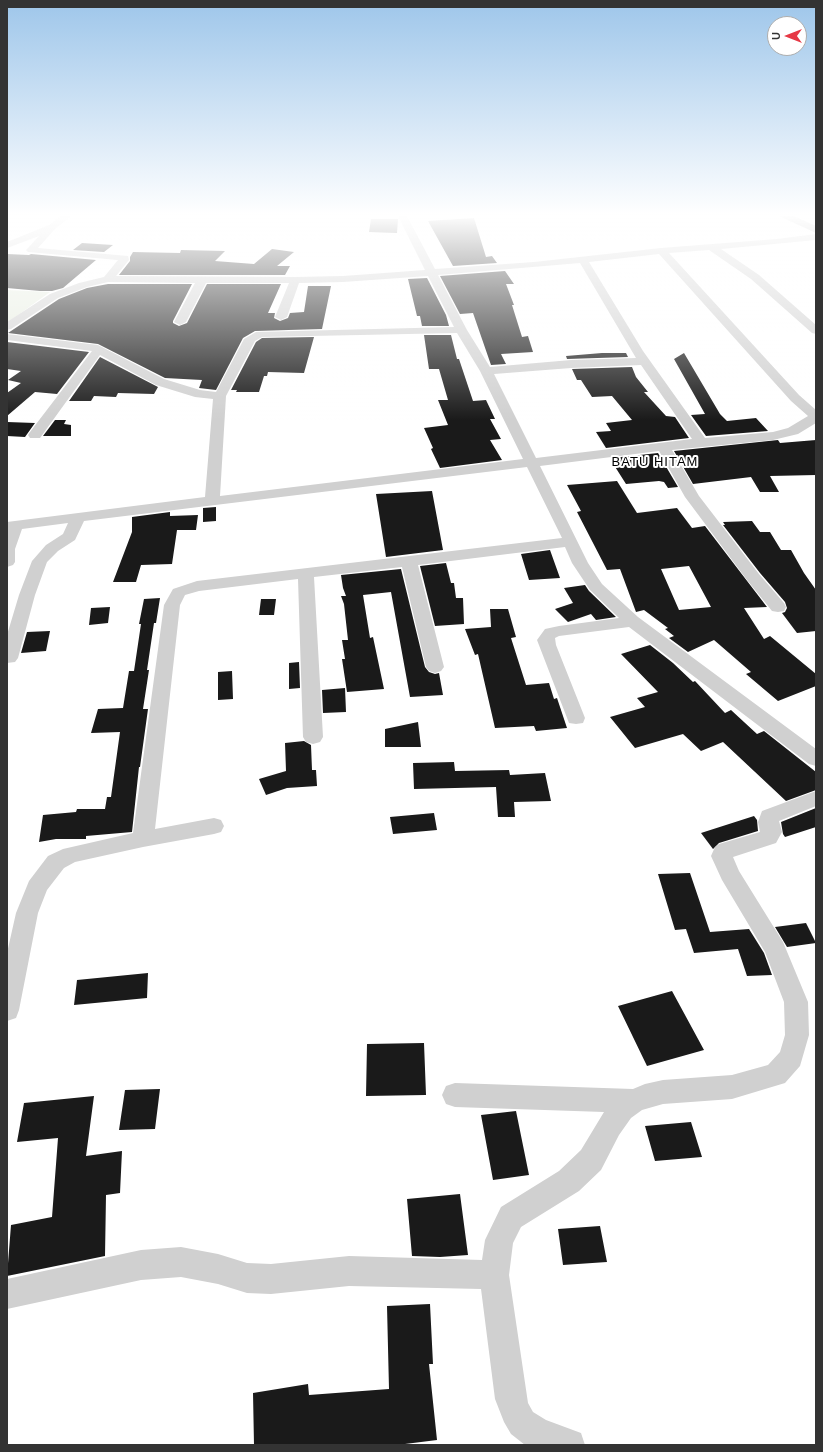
<!DOCTYPE html>
<style>
body{margin:0}
#map{position:relative;width:823px;height:1452px;overflow:hidden;background:#fff;font-family:Arial,sans-serif}
canvas{display:block}
.frame{position:absolute;inset:0;border:8px solid #333;pointer-events:none}
.north{position:absolute;left:767px;top:16px;width:40px;height:40px;box-sizing:border-box;background:#fff;border:1px solid #adadad;border-radius:50%;rotate:270deg;font-size:11px;font-weight:700;line-height:16px;text-align:center;color:#333}
.north::after{content:'';display:block;margin:auto;width:14px;height:18px;background:#e63946;clip-path:polygon(50% 0,100% 100%,50% 72%,0 100%)}
</style>
<div id="map">
<canvas width="823" height="1452"></canvas>
<div class="frame"></div>
<div class="north">U</div>
</div>
<script>
const g = document.querySelector('canvas').getContext('2d');
g.lineJoin = 'round';
function fill(path, color) {
  g.fillStyle = color;
  g.fill(path, 'evenodd');
}
function toPath(rows) {
  const path = new Path2D();
  for (const r of rows) {
    path.moveTo(r[0], r[1]);
    for (let i = 2; i < r.length; i += 2) path.lineTo(r[i], r[i + 1]);
  }
  return path;
}
function label(font, color, halo, rows, align = 'center') {
  g.font = font + ' Arial,sans-serif';
  g.lineWidth = 4;
  g.setLineDash([]);
  g.textBaseline = 'middle';
  g.strokeStyle = halo;
  g.fillStyle = color;
  for (const [text, x, y, turn = 0] of rows) {
    g.save();
    g.translate(x, y);
    g.rotate((+turn || 0) * Math.PI / 180);
    g.textAlign = isNaN(turn) ? turn : align;
    if (halo) g.strokeText(text, 0, 0);
    g.fillText(text, 0, 0);
    g.restore();
  }
}
const green = toPath([
 [7,290,50,292,7,323]
]);
const building = toPath([
 [474,218,486,257,492,256,497,263,453,266,428,221],
 [371,219,398,219,397,233,369,232],
 [82,243,113,245,104,252,73,250],
 [272,249,294,252,277,266,290,266,285,275,119,275,130,261,130,257,133,252,180,253,181,250,225,251,215,261,254,264],
 [7,254,29,255,31,254,96,260,63,288,52,291,40,291,7,288],
 [505,271,514,284,506,284,514,305,512,305,522,337,528,336,533,352,501,354,506,364,491,365,473,313,460,314,440,276],
 [427,278,446,315,449,326,422,326,420,316,417,316,408,279],
 [108,284,192,284,173,321,173,323,179,326,187,323,207,284,281,284,268,313,275,313,274,318,280,321,288,318,290,313,304,312,308,286,331,286,322,329,255,331,243,338,216,390,199,388,202,380,165,378,98,344,8,333,59,299,87,288],
 [424,335,451,335,457,359,459,359,473,401,486,400,495,419,490,419,501,439,490,440,502,460,440,468,431,449,433,448,424,428,448,425,438,400,448,400,439,369,429,369],
 [314,337,304,373,268,372,267,376,264,376,259,392,236,392,237,390,231,390,256,342,262,338],
 [7,342,89,352,57,394,35,392,7,416,7,393,21,383,8,380,21,371,7,369],
 [602,353,626,353,628,357,567,359,566,356],
 [684,353,720,414,727,421,756,418,768,431,706,436,691,415,705,414,674,359],
 [100,357,158,387,154,394,118,393,116,397,94,396,91,401,69,401],
 [632,367,636,377,648,392,644,392,666,416,675,417,689,438,606,448,596,432,611,431,606,423,632,420,612,396,592,397,581,380,577,380,572,369],
 [55,420,66,420,64,424,71,425,71,436,43,436],
 [7,422,35,423,25,437,7,436],
 [778,440,780,443,816,440,816,475,770,476,779,492,760,492,751,477,693,484,674,451],
 [658,453,678,487,668,488,664,482,659,481,626,484,612,462,614,462,612,458],
 [617,481,637,513,677,508,692,528,705,526,767,607,744,608,764,639,770,636,816,674,816,686,778,701,746,674,751,672,714,640,688,652,669,638,674,636,665,629,668,628,644,610,636,612,620,569,607,570,577,512,581,511,567,485],
 [689,566,711,607,679,610,661,569],
 [432,491,443,550,386,557,376,494],
 [216,507,216,521,203,522,203,508],
 [170,512,170,516,198,515,196,530,177,530,172,564,141,565,136,582,113,582,132,532,132,517],
 [752,521,760,532,770,532,781,550,791,550,804,573,816,590,816,631,797,633,782,613,785,612,787,608,785,602,760,573,723,525,725,525,723,522],
 [550,550,560,578,529,580,521,554],
 [446,563,451,583,454,583,456,598,463,598,464,624,435,626,420,566],
 [401,569,425,667,429,672,435,674,439,673,443,695,410,697,391,592,363,595,370,638,373,637,384,689,347,692,342,659,345,659,342,640,348,640,344,604,341,596,346,596,343,588,341,575],
 [585,585,589,591,616,617,596,620,591,614,568,622,555,609,573,603,564,588],
 [160,598,156,623,154,623,147,670,149,670,143,709,148,709,140,767,139,767,132,832,86,836,86,839,56,839,39,842,43,815,76,812,77,809,105,809,107,797,111,797,120,732,91,733,98,709,123,708,129,671,134,671,141,624,139,624,144,599],
 [261,599,276,599,274,615,259,615],
 [110,607,108,623,89,625,91,608],
 [490,609,508,609,516,637,511,638,526,685,549,683,554,699,557,698,567,728,536,731,534,726,495,728,478,654,475,655,465,629,491,627],
 [50,631,46,651,21,653,27,632],
 [650,645,673,663,693,682,695,681,725,713,731,710,757,734,764,731,816,772,816,790,786,801,723,742,701,751,683,734,635,748,610,717,645,707,637,698,658,692,621,654],
 [299,662,300,688,289,689,289,663],
 [232,671,233,699,218,700,218,672],
 [345,688,346,712,323,713,322,690],
 [418,722,421,747,385,747,385,729],
 [304,741,311,745,312,770,316,770,317,786,287,788,266,795,259,779,286,771,285,743],
 [454,762,455,771,509,770,510,775,545,773,551,801,514,802,515,817,498,817,496,787,414,789,413,763],
 [816,808,816,827,785,837,783,834,781,822],
 [434,813,437,830,393,834,390,817],
 [754,816,757,820,758,831,719,843,713,849,701,833],
 [690,873,710,932,749,929,764,953,772,975,747,976,738,949,694,953,686,929,675,930,658,874],
 [806,923,816,943,787,947,775,927],
 [148,973,147,998,74,1005,77,980],
 [672,991,704,1050,647,1066,618,1006],
 [424,1043,426,1095,366,1096,367,1044],
 [160,1089,155,1129,119,1130,125,1090],
 [94,1096,86,1156,122,1151,120,1193,106,1195,105,1256,7,1276,11,1225,52,1217,58,1138,17,1142,24,1103],
 [516,1111,529,1175,493,1180,481,1115],
 [691,1122,702,1157,655,1161,645,1126],
 [460,1194,468,1255,440,1257,412,1256,407,1199],
 [600,1226,607,1262,563,1265,558,1229],
 [430,1304,433,1364,429,1364,437,1440,397,1445,254,1445,253,1393,308,1384,309,1395,389,1389,387,1306]
]);
const street = toPath([
 [61,216,71,216,55,229,38,248,128,256,129,260,116,276,295,277,343,276,425,270,398,216,407,216,435,269,534,262,661,248,777,239,816,234,816,240,721,249,759,275,816,325,816,334,812,333,751,279,709,250,669,253,799,395,816,410,816,423,798,434,773,440,672,450,699,496,759,574,784,603,786,607,784,611,778,612,772,611,747,580,685,497,659,451,540,466,588,563,602,584,638,617,816,749,816,766,809,764,629,627,559,636,555,638,556,645,585,718,583,723,576,724,569,723,537,640,545,629,559,626,619,618,590,590,572,563,565,547,418,565,444,667,441,671,435,673,429,671,426,667,402,567,314,577,323,737,320,742,313,744,306,742,303,737,298,579,199,591,185,595,180,605,155,829,214,818,221,820,224,826,221,832,214,834,143,847,75,862,64,868,47,890,38,913,19,1010,16,1018,7,1021,7,953,16,913,29,881,48,856,63,849,133,833,164,605,173,589,197,581,562,538,527,467,84,521,75,540,58,551,47,562,35,595,18,658,15,662,7,663,7,635,19,595,32,561,46,545,63,534,68,523,22,529,15,549,15,562,13,565,7,567,7,522,205,497,213,399,195,397,156,385,100,355,40,438,30,438,28,435,30,432,92,351,7,340,7,334,98,345,164,379,200,390,216,392,244,339,256,332,454,327,428,276,343,282,299,283,287,317,281,320,275,317,289,283,206,283,186,322,180,325,174,322,195,283,108,282,87,287,58,298,11,329,7,330,7,322,50,294,79,283,104,277,118,260,28,252,26,250,28,248,39,236,7,248,7,242,49,225,61,216],
 [659,254,791,401,808,416,788,428,773,432,705,438,643,351,589,262,659,254],
 [580,263,636,358,571,360,490,367,467,330,438,275,580,263],
 [457,333,480,371,523,459,220,496,226,396,255,341,262,337,457,333],
 [641,365,692,439,536,458,494,374,571,368,641,365],
 [816,791,816,806,779,821,782,832,776,843,733,857,739,871,783,942,808,1002,809,1035,800,1066,785,1083,732,1099,663,1104,642,1110,631,1118,619,1135,601,1170,579,1191,521,1227,513,1243,509,1275,528,1403,533,1412,546,1420,581,1433,585,1445,525,1445,511,1434,504,1422,495,1399,481,1289,349,1286,271,1294,247,1293,218,1284,181,1277,141,1280,7,1309,7,1279,141,1250,181,1247,218,1254,247,1263,271,1264,349,1256,482,1260,485,1240,501,1207,559,1171,581,1150,604,1112,455,1107,446,1104,442,1095,446,1086,455,1083,633,1089,645,1084,663,1080,732,1075,768,1065,780,1052,785,1035,784,1002,765,952,722,880,711,856,715,847,719,844,760,832,758,822,762,811,816,791]
]);
const highway = toPath([
 [779,216,794,216,816,226,816,233,779,216]
]);
const farQuarternames = [
 ["BATU HITAM",655,462]
];
fill(green, '#e6ecdf');
fill(building, '#1a1a1a');
fill(street, '#d0d0d0');
fill(highway, '#9a9a9a');
const sky = g.createLinearGradient(0, 0, 0, 420);
sky.addColorStop(0, '#9ec6ea');
sky.addColorStop(0.51, '#fff');
sky.addColorStop(1, '#ffffff00');
g.fillStyle = sky;
g.fillRect(0, 0, 823, 420);
g.letterSpacing = '1px';
label('13px', '#000', '#fff', farQuarternames);
g.letterSpacing = '0px';
</script>
